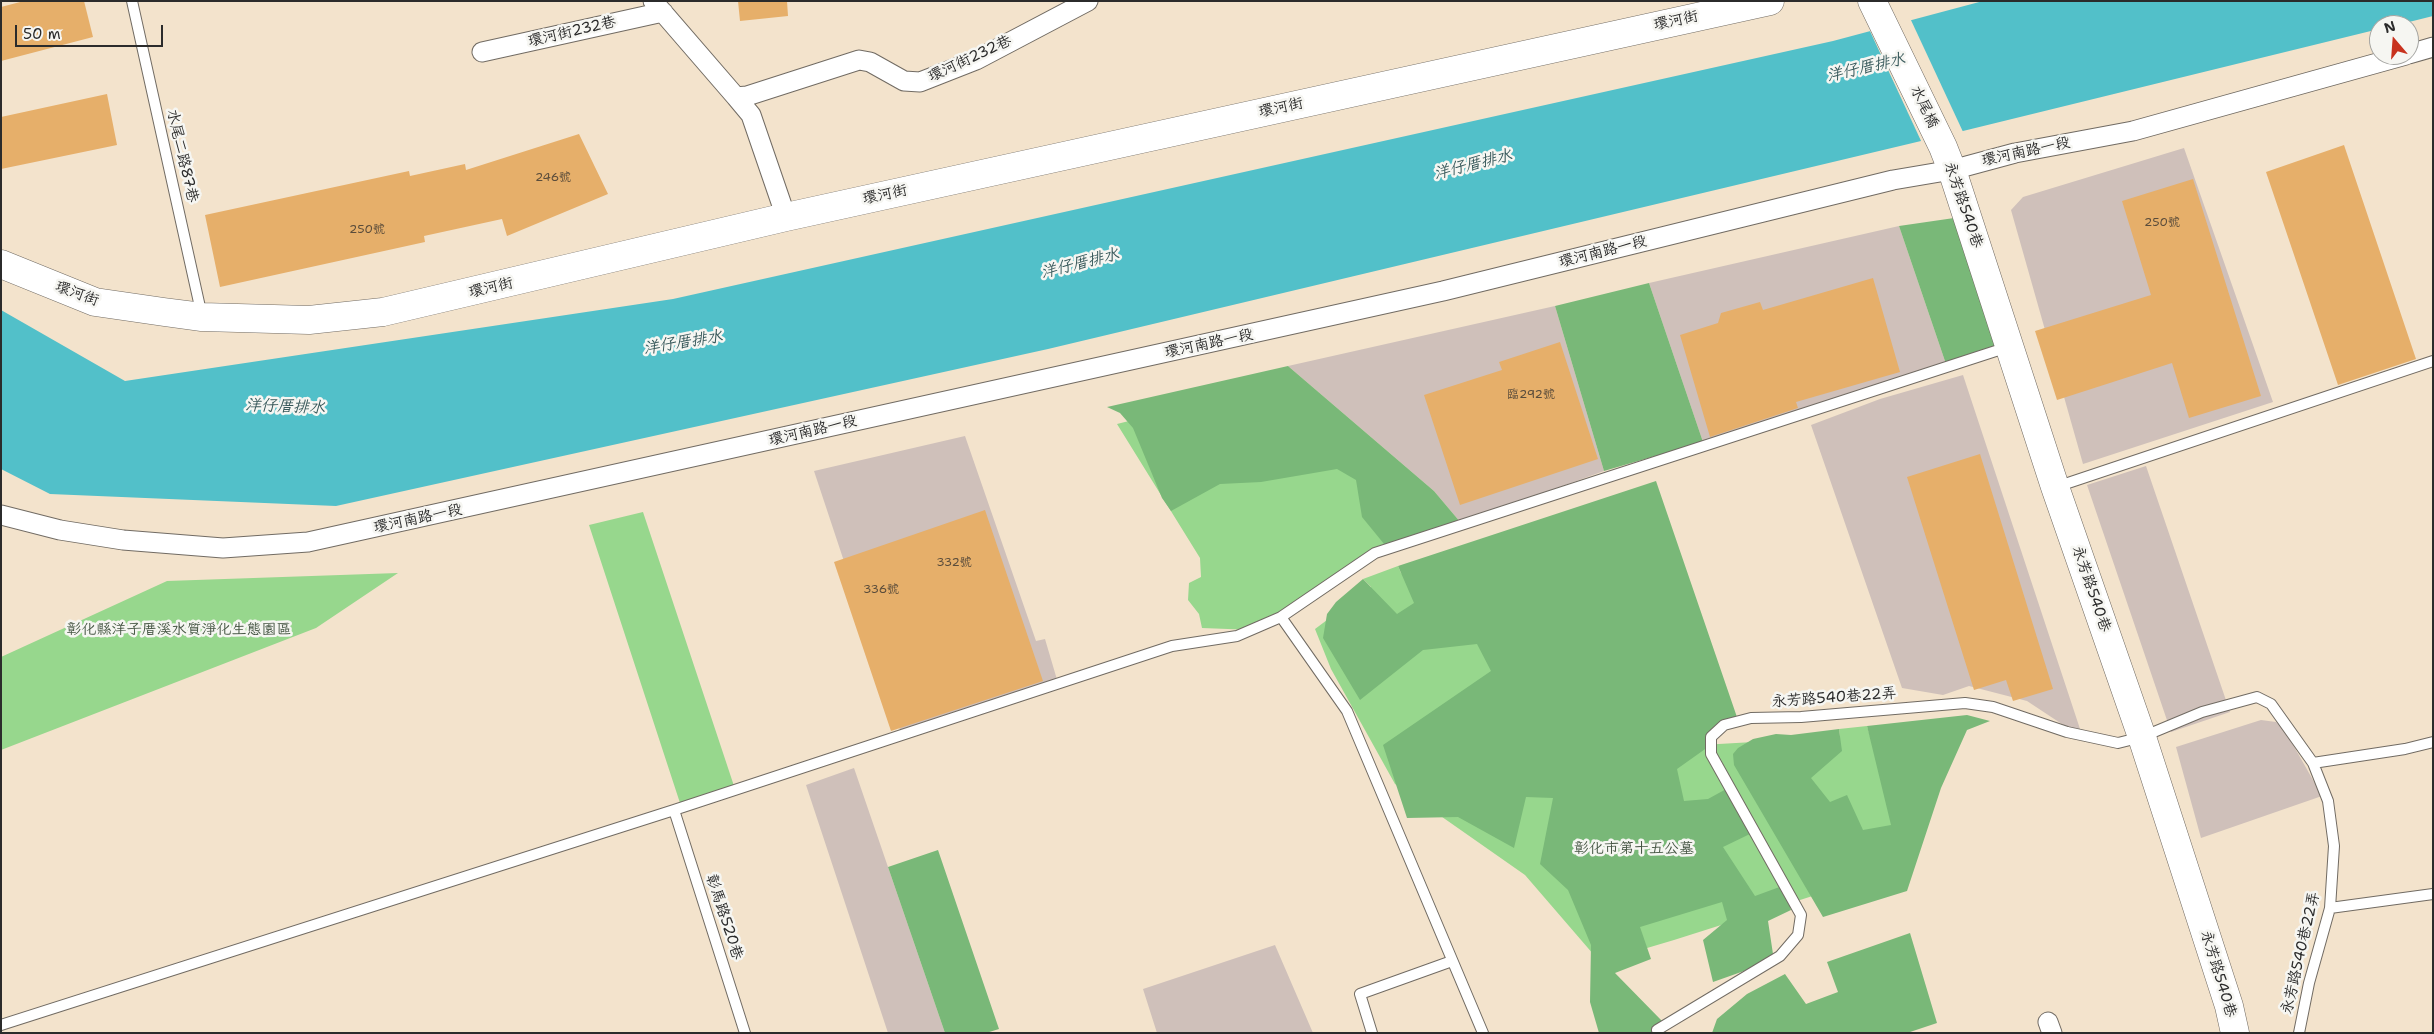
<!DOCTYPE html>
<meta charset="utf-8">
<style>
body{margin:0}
#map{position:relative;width:2434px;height:1034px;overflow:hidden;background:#f3e3cc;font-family:"Shantell Sans",sans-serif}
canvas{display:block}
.frame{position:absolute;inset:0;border:2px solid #2b2b2b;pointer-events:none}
.north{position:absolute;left:2369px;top:15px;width:50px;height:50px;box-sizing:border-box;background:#f6f6f2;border:1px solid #a5a5a2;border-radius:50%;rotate:342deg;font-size:14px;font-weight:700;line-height:20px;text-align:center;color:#2b2b2b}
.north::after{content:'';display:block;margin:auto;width:18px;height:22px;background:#c8321e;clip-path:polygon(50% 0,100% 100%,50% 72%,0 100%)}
.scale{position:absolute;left:15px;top:25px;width:148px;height:22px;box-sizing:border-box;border:2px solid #2b2b2b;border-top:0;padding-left:6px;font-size:15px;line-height:18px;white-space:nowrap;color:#2b2b2b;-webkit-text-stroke:4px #f6f6f2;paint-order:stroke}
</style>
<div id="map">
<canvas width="2434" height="1034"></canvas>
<div class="frame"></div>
<div class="north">N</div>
<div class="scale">50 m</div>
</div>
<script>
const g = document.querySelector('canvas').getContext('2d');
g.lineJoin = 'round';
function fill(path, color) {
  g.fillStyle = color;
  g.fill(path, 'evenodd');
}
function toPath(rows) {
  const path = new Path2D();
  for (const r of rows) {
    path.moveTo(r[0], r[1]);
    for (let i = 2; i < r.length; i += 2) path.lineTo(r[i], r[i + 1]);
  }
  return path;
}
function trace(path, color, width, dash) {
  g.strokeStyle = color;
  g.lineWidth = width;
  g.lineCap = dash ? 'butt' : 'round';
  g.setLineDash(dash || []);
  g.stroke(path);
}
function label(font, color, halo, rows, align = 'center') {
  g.font = font + ' "Shantell Sans","LXGW WenKai TC",sans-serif';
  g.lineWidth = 5;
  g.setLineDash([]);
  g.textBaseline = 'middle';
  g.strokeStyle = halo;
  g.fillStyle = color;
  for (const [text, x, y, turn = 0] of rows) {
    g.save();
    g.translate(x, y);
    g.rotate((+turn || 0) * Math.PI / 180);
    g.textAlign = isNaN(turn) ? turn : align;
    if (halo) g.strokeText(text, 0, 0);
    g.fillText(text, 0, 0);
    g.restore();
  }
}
const industrial = toPath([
 [2184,148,2273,402,2083,464,2011,210,2023,197],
 [1899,226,1946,364,1703,442,1649,283],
 [1555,306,1604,471,1461,523,1434,491,1288,366],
 [1963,375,2083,738,2027,701,1969,686,1943,695,1902,688,1811,425,1880,399],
 [965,436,1036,641,1045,639,1058,683,901,733,814,471],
 [2146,466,2230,712,2171,732,2087,485],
 [2261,720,2276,722,2283,727,2322,796,2201,838,2176,747],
 [854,768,945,1033,888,1033,806,785],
 [1275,945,1313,1033,1157,1033,1143,989]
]);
const green = toPath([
 [1284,382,1430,522,1384,543,1389,550,1286,620,1254,630,1202,628,1199,614,1188,600,1189,583,1201,577,1200,558,1117,424],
 [643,512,734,786,680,803,589,525],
 [1398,566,1401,573,1615,750,1840,737,1839,729,1867,726,1870,736,1945,732,1885,873,1674,940,1600,962,1525,875,1395,784,1331,669,1315,629,1371,587,1363,579],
 [398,573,316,628,1,750,1,657,167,581]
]);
const forest = toPath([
 [1961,217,2003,343,1946,364,1899,226],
 [1649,283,1703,442,1604,471,1555,306],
 [1288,366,1434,491,1461,523,1389,550,1362,517,1356,480,1337,469,1261,482,1220,484,1171,511,1162,498,1133,428,1120,413,1107,407],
 [1656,481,1739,723,1711,735,1708,747,1677,769,1684,801,1708,799,1728,788,1752,833,1723,847,1755,896,1785,885,1791,910,1768,921,1773,954,1761,965,1713,982,1703,940,1727,920,1722,902,1640,927,1651,959,1615,973,1662,1021,1651,1033,1599,1033,1590,1002,1591,945,1568,890,1540,864,1553,798,1526,797,1514,848,1458,817,1407,818,1383,745,1491,671,1477,644,1423,650,1360,700,1323,638,1327,614,1336,602,1363,579,1397,614,1414,603,1398,566],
 [1967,715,1990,721,1967,730,1941,788,1907,891,1823,917,1734,765,1733,754,1738,748,1753,739,1776,734,1791,735,1839,729,1842,751,1811,778,1830,802,1847,795,1863,830,1891,825,1867,726],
 [938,850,999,1029,986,1033,945,1033,888,867],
 [1910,933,1937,1023,1907,1033,1712,1033,1717,1019,1747,994,1785,974,1806,1004,1838,992,1827,962]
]);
const water = toPath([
 [1983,1,2433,1,2433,16,2397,25,2379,25,2379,29,1963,131,1048,349,336,506,50,494,1,469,1,310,125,381,673,299,1833,41]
]);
const pier = toPath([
 [1910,18,1964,134,1922,143,1869,29]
]);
const building = toPath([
 [24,1,84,1,93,37,1,61,1,7],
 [738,1,787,1,788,16,740,21],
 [107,94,117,145,1,169,1,117],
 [579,134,608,194,507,236,502,219,424,236,425,242,220,287,205,215,409,171,410,176,465,164,466,170],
 [2344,145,2416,359,2338,385,2266,172],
 [2193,179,2261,396,2189,418,2172,363,2057,400,2035,331,2151,295,2122,201],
 [1873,278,1900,372,1796,402,1798,408,1710,437,1680,335,1718,323,1721,313,1760,302,1763,310],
 [1560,342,1598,459,1460,505,1424,395,1502,370,1499,362],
 [1980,454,2053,689,2013,701,2006,680,1974,690,1907,477],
 [985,510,1043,681,891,731,834,562]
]);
const lane = toPath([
 [132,1,202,316],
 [2056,487,2433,361],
 [1281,617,1347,711,1483,1033],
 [2313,763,2405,749,2433,742],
 [674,810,745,1033],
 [2330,908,2433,894],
 [1,1025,674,810,1172,646,1237,636,1281,617,1375,553,2008,347],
 [1372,1033,1360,994,1452,961],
 [1658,1033,1657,1030,1780,956,1798,935,1801,915,1711,754,1711,737,1724,725,1751,718,1801,717,1965,703,1993,707,2067,732,2118,743,2142,737,2202,712,2257,697,2271,704,2313,763,2328,801,2334,846,2330,908,2309,983,2299,1033]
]);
const street = toPath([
 [653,1,736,97,747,96,859,60,870,62,904,81,920,82,976,60,1088,1],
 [482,52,663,12],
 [2409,54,2433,47],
 [736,97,751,115,786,217],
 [1,515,60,530,123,540,223,548,308,542,1443,291,1893,180,1952,170,2015,153,2133,131,2406,55],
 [2048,1022,2052,1033]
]);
const secondary = toPath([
 [1872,1,1943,147,1952,170,2055,487,2142,737,2229,1006,2235,1033],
 [1,264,95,302,164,312,202,317,309,320,383,312,786,217,1770,1]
]);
const numberNames = [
 ["246號",553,178],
 ["250號",2162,223],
 ["250號",367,230],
 ["臨292號",1531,395],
 ["332號",954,563],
 ["336號",881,590]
];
const streetNames = [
 ["環河街",1676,21,-12],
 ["環河街232巷",572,32,-13],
 ["環河街232巷",970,59,-25],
 ["水尾橋",1924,107,64],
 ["環河街",1281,108,-12],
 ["環河南路一段",2026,152,-12],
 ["水尾二路87巷",182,156,77],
 ["環河街",885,195,-12],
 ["永芳路540巷",1963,205,71],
 ["環河南路一段",1603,252,-14],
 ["環河街",491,288,-13],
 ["環河街",77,294,20],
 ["環河南路一段",1209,344,-12],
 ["環河南路一段",813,431,-13],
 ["環河南路一段",418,519,-12],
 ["永芳路540巷",2091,589,71],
 ["永芳路540巷22弄",1834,698,-4],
 ["彰馬路520巷",724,917,72],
 ["永芳路540巷22弄",2301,953,-77],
 ["永芳路540巷",2218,974,73]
];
const parkNames = [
 ["彰化縣洋子厝溪水質淨化生態園區",179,630],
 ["彰化市第十五公墓",1634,849]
];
const waterNames = [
 ["洋仔厝排水",1866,68,-13],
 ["洋仔厝排水",1473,165,-14],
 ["洋仔厝排水",1080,264,-14],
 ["洋仔厝排水",683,343,-9],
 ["洋仔厝排水",285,407,2]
];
fill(industrial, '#cfc0ba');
fill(green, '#97d78d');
fill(forest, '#79b878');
fill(water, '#52c0c9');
fill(pier, '#f3e3cc');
fill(building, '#e6af6a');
trace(lane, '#716b63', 12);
trace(street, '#716b63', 21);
trace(secondary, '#716b63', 29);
trace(lane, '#fff', 10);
trace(street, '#fff', 19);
trace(secondary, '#fff', 28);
label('12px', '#5a4c3b', null, numberNames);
label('15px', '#2b2b2b', '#f6f6f2', streetNames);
label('15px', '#465644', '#f6f6f2', parkNames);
label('italic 16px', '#37585a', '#f6f6f2', waterNames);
</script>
